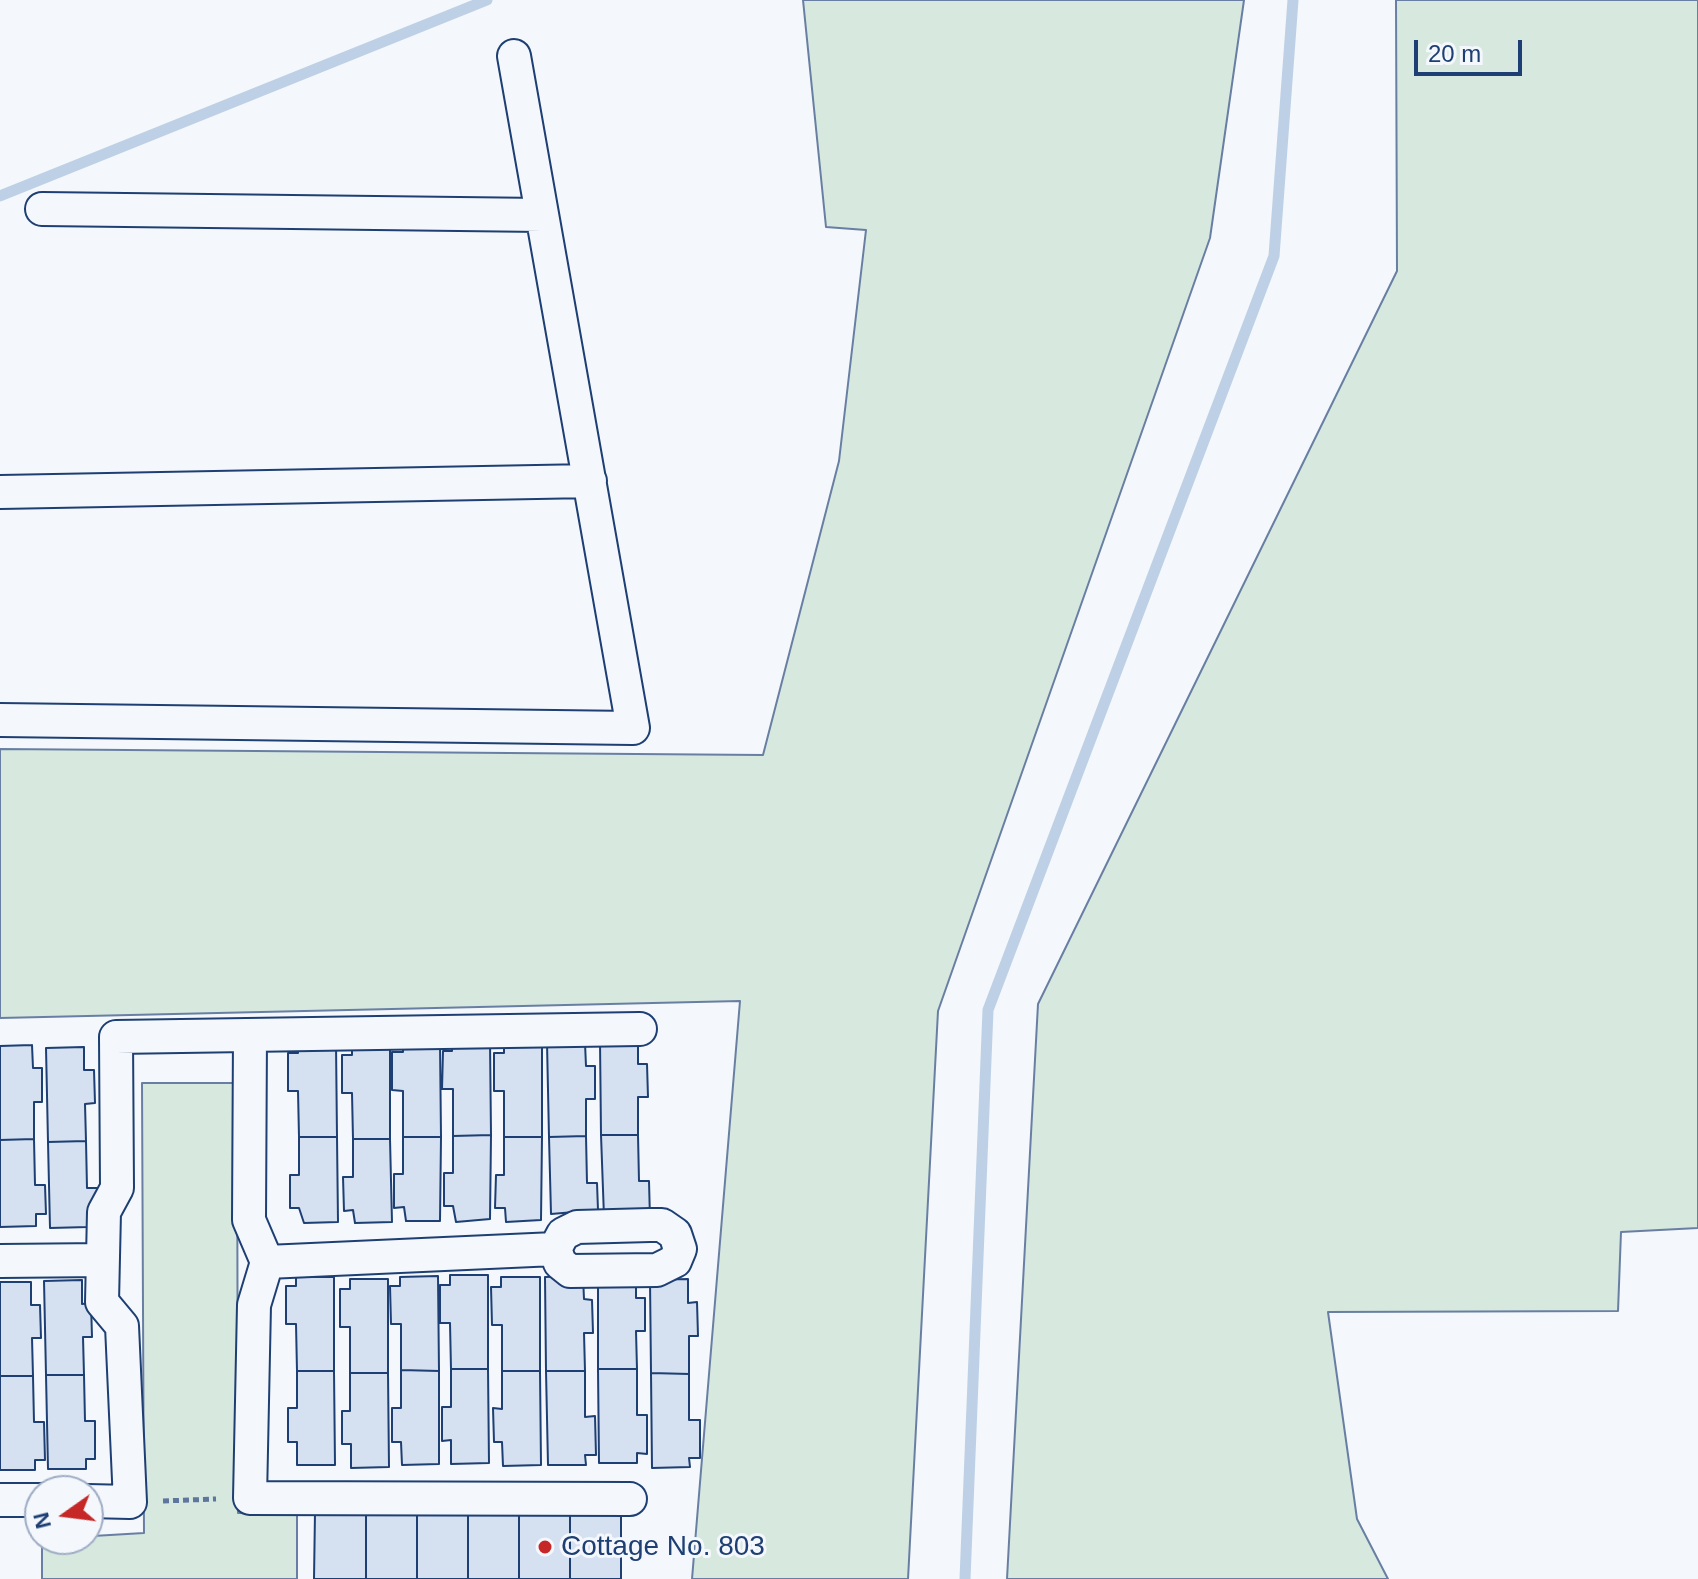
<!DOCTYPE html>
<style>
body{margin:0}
#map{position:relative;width:1698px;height:1579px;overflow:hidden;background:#f4f7fb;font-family:Arial,sans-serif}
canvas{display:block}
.north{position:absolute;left:24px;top:1475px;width:80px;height:80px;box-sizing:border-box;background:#f4f7fb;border:2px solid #9eadc5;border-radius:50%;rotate:256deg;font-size:22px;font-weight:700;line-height:32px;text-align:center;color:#1d3f73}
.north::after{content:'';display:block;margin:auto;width:28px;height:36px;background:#c62828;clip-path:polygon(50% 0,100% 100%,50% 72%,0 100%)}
.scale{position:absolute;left:1414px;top:40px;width:108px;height:36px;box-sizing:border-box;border:4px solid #1d3f73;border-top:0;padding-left:10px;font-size:24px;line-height:28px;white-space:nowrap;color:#1d3f73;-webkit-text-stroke:6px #f4f7fb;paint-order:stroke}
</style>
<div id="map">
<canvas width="1698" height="1579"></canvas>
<div class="north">N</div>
<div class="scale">20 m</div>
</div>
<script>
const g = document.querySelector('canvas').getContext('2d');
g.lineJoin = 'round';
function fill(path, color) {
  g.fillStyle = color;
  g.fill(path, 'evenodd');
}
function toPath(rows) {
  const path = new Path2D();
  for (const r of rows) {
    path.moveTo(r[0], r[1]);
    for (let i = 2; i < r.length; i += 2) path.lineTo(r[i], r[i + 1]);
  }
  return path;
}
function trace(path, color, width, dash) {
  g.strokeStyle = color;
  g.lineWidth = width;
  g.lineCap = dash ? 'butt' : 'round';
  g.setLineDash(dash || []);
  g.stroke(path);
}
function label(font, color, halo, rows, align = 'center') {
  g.font = font + ' Arial,sans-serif';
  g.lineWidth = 6;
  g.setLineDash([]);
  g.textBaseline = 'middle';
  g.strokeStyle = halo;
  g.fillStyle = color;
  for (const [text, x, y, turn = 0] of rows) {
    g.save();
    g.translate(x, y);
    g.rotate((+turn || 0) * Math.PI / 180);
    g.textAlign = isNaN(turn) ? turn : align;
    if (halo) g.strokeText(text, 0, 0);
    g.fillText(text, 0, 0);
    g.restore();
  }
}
const green = toPath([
 [803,0,1244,0,1210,238,938,1011,908,1579,692,1579,740,1001,0,1018,0,749,763,755,839,461,866,230,826,227,803,0],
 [1396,0,1698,0,1698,1228,1621,1232,1618,1311,1328,1312,1357,1519,1388,1579,1007,1579,1038,1004,1397,271,1396,0],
 [142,1083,237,1083,238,1513,297,1514,297,1579,42,1579,42,1539,144,1533,142,1083]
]);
const stream = toPath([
 [0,196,487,0],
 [965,1579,988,1010,1274,256,1293,0]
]);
const building = toPath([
 [452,1041,490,1041,491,1135,453,1136,453,1089,442,1089,443,1051,452,1051,452,1041],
 [600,1041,638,1041,638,1064,647,1064,648,1097,638,1097,638,1135,601,1135,600,1041],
 [403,1042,440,1043,441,1137,403,1137,403,1091,392,1090,392,1052,403,1052,403,1042],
 [298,1043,336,1043,337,1137,299,1137,298,1091,288,1091,288,1053,298,1053,298,1043],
 [504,1043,542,1043,542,1137,504,1137,504,1091,494,1091,494,1053,504,1053,504,1043],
 [547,1043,585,1043,586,1066,595,1066,595,1099,586,1099,586,1136,549,1137,547,1043],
 [32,1045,33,1068,42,1068,42,1102,34,1102,34,1139,0,1140,0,1046,32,1045],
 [352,1045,390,1045,390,1139,353,1139,352,1093,342,1093,342,1055,352,1055,352,1045],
 [84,1047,84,1070,94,1070,95,1103,85,1104,86,1141,48,1142,46,1048,84,1047],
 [491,1135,490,1219,456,1222,453,1206,444,1206,444,1173,453,1173,453,1136,491,1135],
 [601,1135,638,1135,639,1181,649,1181,650,1219,604,1217,601,1135],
 [586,1136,587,1183,597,1183,598,1210,551,1214,549,1137,586,1136],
 [299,1137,337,1137,338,1222,304,1223,299,1208,290,1208,290,1175,299,1175,299,1137],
 [403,1137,441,1137,440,1221,406,1221,404,1207,394,1208,394,1174,403,1174,403,1137],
 [504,1137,542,1137,541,1220,506,1222,505,1208,495,1208,496,1175,504,1175,504,1137],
 [34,1139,35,1185,45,1185,46,1214,36,1214,36,1226,0,1227,0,1140,34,1139],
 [353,1139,390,1139,392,1222,355,1223,353,1210,344,1211,343,1177,353,1177,353,1139],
 [86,1141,87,1188,97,1188,98,1215,88,1215,88,1227,50,1228,48,1142,86,1141],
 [450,1275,488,1275,488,1369,451,1369,450,1323,440,1323,440,1285,450,1285,450,1275],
 [598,1275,636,1275,636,1298,645,1298,645,1331,636,1331,637,1369,598,1369,598,1275],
 [438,1276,439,1371,401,1370,401,1324,391,1324,390,1286,400,1286,400,1277,438,1276],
 [583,1276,584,1299,592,1300,593,1333,584,1333,585,1371,546,1371,545,1277,583,1276],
 [296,1277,334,1277,334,1371,297,1371,296,1324,286,1324,286,1286,296,1286,296,1277],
 [501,1277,540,1277,540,1371,502,1371,502,1325,492,1325,491,1287,501,1287,501,1277],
 [350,1279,388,1279,388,1373,350,1373,350,1327,340,1327,340,1289,350,1289,350,1279],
 [688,1279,688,1303,697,1302,698,1336,689,1336,689,1374,651,1373,650,1280,688,1279],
 [82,1280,82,1304,91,1303,92,1337,83,1337,84,1375,46,1375,44,1281,82,1280],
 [0,1282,31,1282,31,1305,40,1305,41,1338,32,1338,33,1376,0,1376,0,1282],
 [451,1369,488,1369,489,1463,451,1464,451,1440,442,1441,442,1407,451,1407,451,1369],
 [598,1369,637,1369,637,1415,647,1415,647,1454,637,1453,637,1463,599,1463,598,1369],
 [401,1370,439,1371,439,1464,402,1465,401,1442,392,1442,392,1408,401,1408,401,1370],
 [297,1371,334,1371,335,1465,297,1465,297,1442,288,1442,288,1408,297,1408,297,1371],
 [502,1371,540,1371,541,1465,503,1466,502,1442,494,1442,493,1408,502,1409,502,1371],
 [546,1371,585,1371,585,1417,595,1416,596,1455,585,1455,586,1465,548,1465,546,1371],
 [350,1373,388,1373,389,1467,351,1468,351,1444,342,1444,342,1411,350,1411,350,1373],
 [651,1373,689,1374,689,1420,700,1420,700,1458,689,1458,690,1467,652,1468,651,1373],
 [46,1375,84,1375,85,1421,95,1421,95,1459,86,1459,86,1469,48,1469,46,1375],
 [0,1376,33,1376,34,1422,44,1422,45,1460,35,1460,35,1470,0,1470,0,1376],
 [315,1512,366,1512,366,1579,314,1579,315,1512],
 [366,1512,417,1513,417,1579,366,1579,366,1512],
 [417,1513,468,1513,468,1579,417,1579,417,1513],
 [468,1513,519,1513,519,1579,468,1579,468,1513],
 [519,1513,570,1514,570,1579,519,1579,519,1513],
 [570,1514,621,1515,621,1579,570,1579,570,1514]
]);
const path = toPath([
 [163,1501,216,1499]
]);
const street = toPath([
 [42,209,542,215],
 [0,492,590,481],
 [0,720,633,728,514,56],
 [250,1035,249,1220,267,1262,254,1305,250,1498,630,1499],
 [0,1261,102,1260],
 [267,1262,555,1249,560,1263,570,1271,657,1270,675,1261,680,1249,675,1234,662,1225,650,1225,577,1227,563,1234,555,1249],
 [0,1500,40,1500],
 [88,1501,130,1502,122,1326,102,1302,104,1212,117,1188,116,1037,640,1029]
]);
const markers = [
 [545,1547,8,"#c62828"]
];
const poiNames = [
 ["Cottage No. 803",561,1547]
];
fill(green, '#d7e8df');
trace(green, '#687fa3', 2);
trace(stream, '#bed0e5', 11);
fill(building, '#d5e0f0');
trace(building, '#1d3f73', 2);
trace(street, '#1d3f73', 36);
trace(path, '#5e769c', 5, [6, 4]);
trace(street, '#f4f7fb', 32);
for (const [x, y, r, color] of markers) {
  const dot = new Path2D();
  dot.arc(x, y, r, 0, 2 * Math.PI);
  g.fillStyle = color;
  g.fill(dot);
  trace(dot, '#f4f7fb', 3);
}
label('28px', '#1d3f73', '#f4f7fb', poiNames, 'left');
</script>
